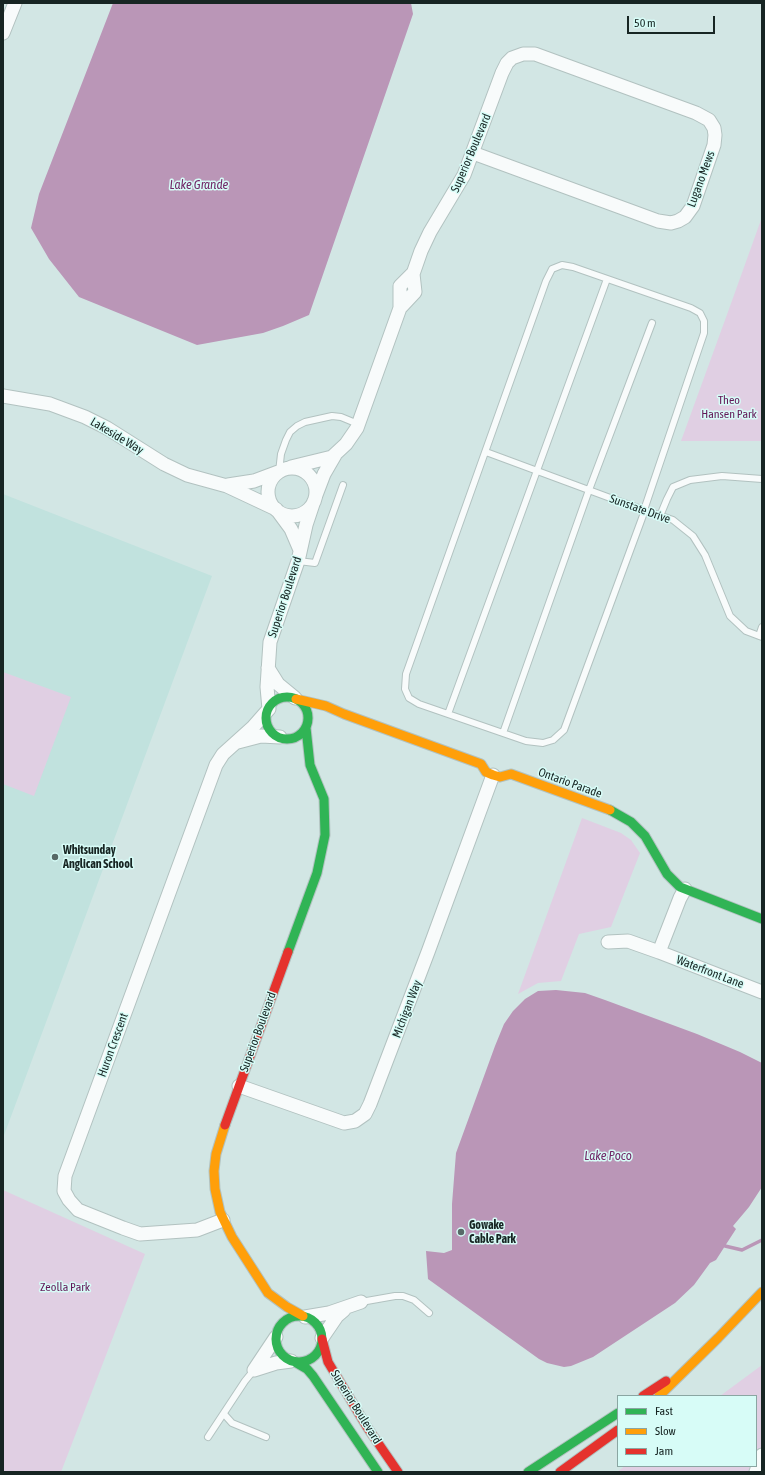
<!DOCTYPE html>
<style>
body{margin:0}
#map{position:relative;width:765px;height:1475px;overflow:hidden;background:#d2e6e4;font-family:"Asap Condensed",sans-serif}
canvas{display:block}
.frame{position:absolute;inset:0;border:4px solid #172523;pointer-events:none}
.legend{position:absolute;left:617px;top:1395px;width:140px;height:72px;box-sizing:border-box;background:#d7fcf7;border:1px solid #8aa6a2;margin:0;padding:5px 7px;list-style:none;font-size:12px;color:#172523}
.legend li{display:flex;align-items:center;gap:8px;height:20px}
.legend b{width:20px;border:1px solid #8aa6a2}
.scale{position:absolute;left:627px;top:16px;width:88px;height:18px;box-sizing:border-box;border:2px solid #172523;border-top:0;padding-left:5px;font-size:12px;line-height:14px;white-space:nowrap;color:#172523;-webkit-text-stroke:3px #d7fcf7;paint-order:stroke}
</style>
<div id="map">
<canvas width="765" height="1475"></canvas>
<div class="frame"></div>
<ul class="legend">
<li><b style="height:5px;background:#30b455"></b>Fast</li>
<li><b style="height:5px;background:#ff9f0a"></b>Slow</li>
<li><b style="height:5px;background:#e5322d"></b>Jam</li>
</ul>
<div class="scale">50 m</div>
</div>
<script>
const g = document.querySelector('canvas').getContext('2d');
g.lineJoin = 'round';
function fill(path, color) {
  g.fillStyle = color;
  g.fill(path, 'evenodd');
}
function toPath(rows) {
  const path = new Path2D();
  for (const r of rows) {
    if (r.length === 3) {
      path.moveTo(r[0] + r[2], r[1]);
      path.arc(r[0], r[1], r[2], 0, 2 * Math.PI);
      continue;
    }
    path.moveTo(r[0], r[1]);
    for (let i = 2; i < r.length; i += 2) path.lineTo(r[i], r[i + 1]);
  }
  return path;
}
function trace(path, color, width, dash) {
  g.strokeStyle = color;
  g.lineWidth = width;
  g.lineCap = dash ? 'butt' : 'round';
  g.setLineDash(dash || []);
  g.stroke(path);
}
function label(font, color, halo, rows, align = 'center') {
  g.font = font + ' "Asap Condensed",sans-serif';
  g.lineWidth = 3;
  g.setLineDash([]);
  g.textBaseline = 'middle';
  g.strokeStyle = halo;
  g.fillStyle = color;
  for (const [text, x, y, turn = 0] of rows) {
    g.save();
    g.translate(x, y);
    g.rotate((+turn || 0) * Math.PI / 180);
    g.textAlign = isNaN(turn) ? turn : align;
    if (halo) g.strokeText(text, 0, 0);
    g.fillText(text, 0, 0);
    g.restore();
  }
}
const built = toPath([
 [3,494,212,576,3,1138]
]);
const green = toPath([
 [762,217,762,441,681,441,729,309],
 [3,672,71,697,34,796,3,784],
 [582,818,621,833,631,840,640,853,611,927,579,934,561,981,538,983,518,994],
 [3,1190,145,1254,61,1472,3,1472],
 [762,1365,762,1472,617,1472,625,1466,756,1466,756,1396,720,1396]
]);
const water = toPath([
 [113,3,411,3,413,14,309,315,283,326,263,333,197,345,79,297,49,259,31,228,39,194],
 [556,990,585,993,605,1000,697,1034,740,1052,762,1063,762,1187,749,1207,733,1226,736,1229,725,1246,716,1260,710,1263,694,1285,675,1303,593,1357,571,1366,564,1367,547,1363,539,1359,428,1279,426,1251,444,1253,452,1250,452,1204,456,1153,495,1046,504,1024,513,1011,525,999,538,991]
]);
const stream = toPath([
 [725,1246,742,1250,762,1240]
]);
const lane = toPath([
 [486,452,613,499,673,520,693,536,705,555,730,616,746,631,762,637],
 [279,472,281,454,286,440,290,432,297,426,305,422,332,416,341,417,358,424],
 [644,510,704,333,704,321,700,313,691,308,573,267,562,265,552,269,546,281,406,674,405,689,409,698,419,704,526,741,543,743,553,740,564,730,645,510],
 [660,516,667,499,673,487,690,480,722,476,762,479],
 [298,561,315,563,343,485],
 [759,636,762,627],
 [448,714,607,279],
 [503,733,589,490,652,323],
 [361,1302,395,1296,403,1296,414,1300,429,1313],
 [224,1414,232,1423,266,1437],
 [208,1437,245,1381,254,1370]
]);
const street = toPath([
 [3,33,15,3],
 [400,308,400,286,413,273],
 [3,396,50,404,85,417,107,428,164,464,187,475,227,486,276,509],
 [291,467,332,457,346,444,357,428,400,308,415,292,413,274,421,251,430,232,464,175,502,73,507,63,512,58,523,54,535,54,696,113,709,120,714,128,715,135,714,145,693,206,685,217,678,221,671,223,658,221,473,153],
 [292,492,24],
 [228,485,254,481,278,472],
 [316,495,324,474,335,455],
 [277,510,291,529,300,550],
 [268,668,278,684,295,698],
 [269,709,267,687,270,642,298,561,306,525,314,501],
 [238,742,261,736,280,737],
 [685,889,680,898,659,952,762,992],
 [608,942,628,941,659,952],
 [239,1086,344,1123,355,1121,365,1114,370,1104,428,952,493,775],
 [223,1220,197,1230,140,1234,123,1228,78,1210,69,1200,64,1191,65,1176,216,765,223,754,253,727,268,710],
 [305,1317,329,1313,361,1302],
 [322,1338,337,1316,344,1310],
 [254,1370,276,1337],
 [254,1370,276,1363,291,1361],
 [756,1472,762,1455]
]);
const fast = toPath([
 [287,718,21],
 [610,810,631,822,645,836,667,874,680,887,762,919],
 [288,952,317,873,325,835,324,799,310,765,306,728],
 [299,1339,23],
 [295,1362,307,1369,313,1376,378,1472],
 [528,1472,618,1413]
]);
const slow = toPath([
 [296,699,326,706,344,714,481,764,486,772,493,775,500,777,511,774,610,810],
 [225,1125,216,1154,214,1171,215,1189,220,1212,232,1237,268,1293,287,1307,303,1316],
 [659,1396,718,1338,762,1292]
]);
const jam = toPath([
 [225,1125,288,952],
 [322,1339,328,1362,367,1427,398,1472],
 [643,1396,666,1381],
 [560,1472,618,1430]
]);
const markers = [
 [55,857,4,"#586967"],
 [461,1232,4,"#586967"]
];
const streetNames = [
 ["Superior Boulevard",471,153,-67],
 ["Lugano Mews",701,179,-70],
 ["Lakeside Way",117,436,31],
 ["Sunstate Drive",640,509,20],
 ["Superior Boulevard",285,597,-72],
 ["Ontario Parade",570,783,20],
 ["Waterfront Lane",710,972,21],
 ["Michigan Way",407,1009,-69],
 ["Superior Boulevard",258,1032,-70],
 ["Huron Crescent",113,1045,-70],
 ["Superior Boulevard",356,1407,58]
];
const parkNames = [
 ["Theo",729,400],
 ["Hansen Park",729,414],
 ["Zeolla Park",65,1287]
];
const poiNames = [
 ["Whitsunday",63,850],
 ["Anglican School",63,864],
 ["Gowake",469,1225],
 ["Cable Park",469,1239]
];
const waterNames = [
 ["Lake Grande",199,185],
 ["Lake Poco",608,1156]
];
fill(built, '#c1e2de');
fill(green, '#e0cfe3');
fill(water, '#ba96b7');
trace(stream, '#ba96b7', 3.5);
trace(lane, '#b2c2c0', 8);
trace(street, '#b2c2c0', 15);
trace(fast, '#b2c2c0', 11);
trace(slow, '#b2c2c0', 11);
trace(jam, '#b2c2c0', 11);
trace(lane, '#f8fbfb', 6);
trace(street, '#f8fbfb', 13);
trace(fast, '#30b455', 9);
trace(slow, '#ff9f0a', 9);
trace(jam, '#e5322d', 9);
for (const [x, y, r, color] of markers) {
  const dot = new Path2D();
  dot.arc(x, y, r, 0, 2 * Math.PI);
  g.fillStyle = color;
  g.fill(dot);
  trace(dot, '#d7fcf7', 1.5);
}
label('12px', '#172523', '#d7fcf7', streetNames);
label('12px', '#641959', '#d7fcf7', parkNames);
label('bold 12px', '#172523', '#d7fcf7', poiNames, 'left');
label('italic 13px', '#722767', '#d7fcf7', waterNames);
</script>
